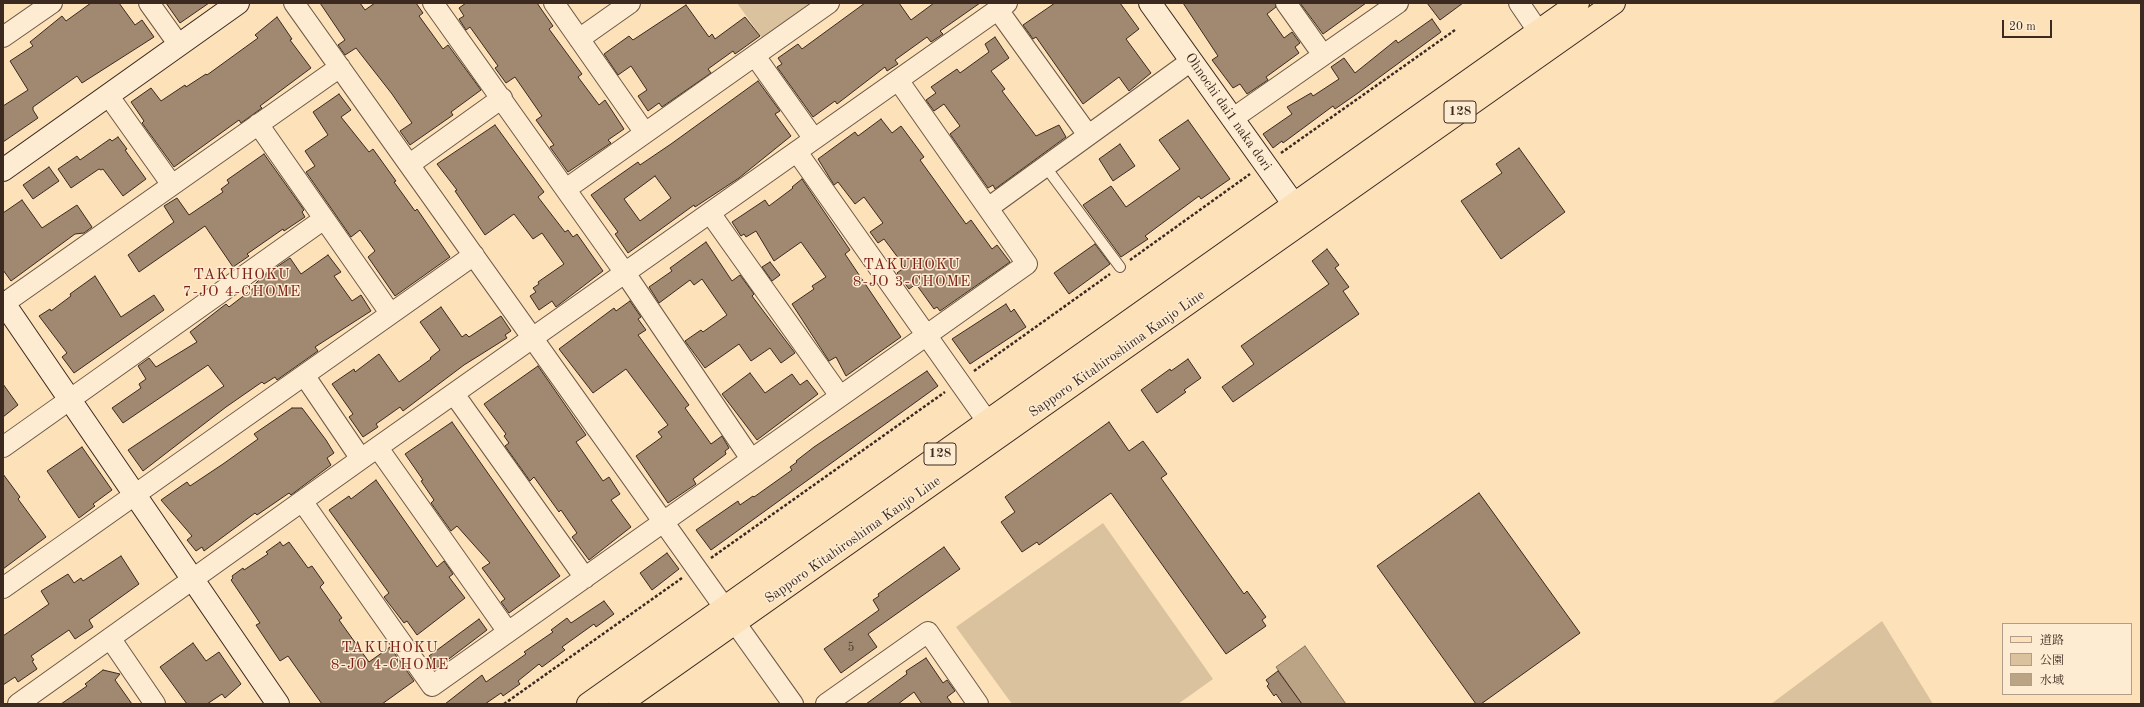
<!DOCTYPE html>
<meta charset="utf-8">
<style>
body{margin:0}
#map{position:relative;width:2144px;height:707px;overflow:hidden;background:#fce1b9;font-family:"Old Standard TT","Noto Serif JP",serif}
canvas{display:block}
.frame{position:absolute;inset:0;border:4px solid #3c2a20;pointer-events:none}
.legend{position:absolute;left:2002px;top:623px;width:130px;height:72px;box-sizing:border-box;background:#fdecd2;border:1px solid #b09e8b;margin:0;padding:5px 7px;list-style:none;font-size:12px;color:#3c2a20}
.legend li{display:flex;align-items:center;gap:8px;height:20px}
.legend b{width:20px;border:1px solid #b09e8b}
.scale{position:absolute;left:2002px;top:20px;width:50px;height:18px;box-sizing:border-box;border:2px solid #3c2a20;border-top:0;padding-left:5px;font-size:12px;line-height:14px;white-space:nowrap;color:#3c2a20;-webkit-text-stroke:3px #fdecd2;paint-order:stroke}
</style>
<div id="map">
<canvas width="2144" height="707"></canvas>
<div class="frame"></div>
<ul class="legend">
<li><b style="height:5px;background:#fce1b9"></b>道路</li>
<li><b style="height:11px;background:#dbc29f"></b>公園</li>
<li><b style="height:11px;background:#bba385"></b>水域</li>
</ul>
<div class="scale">20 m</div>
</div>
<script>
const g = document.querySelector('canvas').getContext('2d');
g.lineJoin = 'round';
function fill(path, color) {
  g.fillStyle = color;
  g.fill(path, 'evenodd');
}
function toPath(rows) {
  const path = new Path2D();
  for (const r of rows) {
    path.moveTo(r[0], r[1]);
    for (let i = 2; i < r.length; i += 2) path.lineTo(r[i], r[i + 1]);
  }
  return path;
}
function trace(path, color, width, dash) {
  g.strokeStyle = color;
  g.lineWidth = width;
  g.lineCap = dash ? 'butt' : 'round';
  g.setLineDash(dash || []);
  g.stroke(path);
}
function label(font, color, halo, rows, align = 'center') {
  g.font = font + ' "Old Standard TT",serif';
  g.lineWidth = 3;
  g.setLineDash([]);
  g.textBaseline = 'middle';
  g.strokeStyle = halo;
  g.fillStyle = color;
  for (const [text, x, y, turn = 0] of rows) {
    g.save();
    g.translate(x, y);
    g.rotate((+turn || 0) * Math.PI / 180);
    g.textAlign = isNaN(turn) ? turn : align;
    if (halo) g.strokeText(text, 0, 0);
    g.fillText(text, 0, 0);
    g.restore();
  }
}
const green = toPath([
 [737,3,810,3,762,38],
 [1103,523,1213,679,1178,704,1012,704,956,627],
 [1882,621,1933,704,1771,704]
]);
const water = toPath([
 [1305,646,1346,704,1302,704,1276,667,1305,646]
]);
const building = toPath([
 [91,3,119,3,135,25,142,20,154,37,82,83,77,76,33,107,33,110,38,118,3,142,3,106,28,90,10,61,33,46,30,42,62,16,66,21,91,3],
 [166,3,209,3,180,23,166,3],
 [320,3,360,3,365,10,375,3,416,3,423,13,419,16,443,49,448,45,481,90,451,112,453,115,410,145,400,131,412,123,392,94,356,48,345,55,338,45,345,40,320,3],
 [466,3,537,3,553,26,549,29,582,74,578,77,599,105,605,100,624,129,608,140,611,143,568,172,550,147,554,145,536,120,542,116,515,77,506,83,495,68,498,66,470,27,466,30,459,19,464,16,459,8,466,3],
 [865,3,899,3,911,20,934,3,980,3,940,31,943,34,931,42,927,37,895,60,898,64,887,71,885,67,837,104,835,101,813,117,777,67,782,64,778,58,798,44,802,49,865,3],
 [1055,3,1120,3,1139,29,1126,39,1151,73,1129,91,1119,77,1083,104,1036,37,1033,39,1023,25,1055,3],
 [1183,3,1275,3,1276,7,1267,14,1284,38,1292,32,1300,43,1295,47,1299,53,1266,77,1268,80,1247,94,1240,84,1233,88,1212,60,1218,56,1183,3],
 [1300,3,1366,3,1323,34,1300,3],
 [1427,3,1463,3,1440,20,1427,3],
 [686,5,709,37,712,34,715,39,745,17,760,36,735,54,733,51,708,69,711,73,662,107,659,103,648,111,638,96,647,90,631,66,618,75,604,54,629,36,633,40,686,5],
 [277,17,292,39,290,40,311,68,260,106,262,108,241,123,239,120,174,167,142,123,144,121,131,102,151,88,161,101,185,85,186,87,206,74,207,75,258,38,255,35,277,17],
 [1432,19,1441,32,1358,93,1335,109,1333,106,1283,143,1282,141,1273,148,1263,134,1292,114,1287,107,1311,93,1313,96,1339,79,1331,67,1344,58,1355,73,1396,40,1398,43,1432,19],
 [995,37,1009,58,991,71,1005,89,1002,91,1036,136,1059,125,1066,137,995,189,993,185,988,188,950,134,960,126,944,104,934,111,926,100,936,93,931,87,957,69,960,73,989,52,985,44,995,37],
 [758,81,780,111,775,114,791,136,739,178,695,207,694,205,628,253,615,234,618,232,591,195,638,162,640,165,671,144,758,81],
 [655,176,671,198,640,221,624,199,655,176],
 [339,94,351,110,341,117,369,152,373,149,396,181,394,182,415,211,417,209,450,257,395,296,368,257,375,251,360,230,351,237,306,172,315,166,305,151,328,135,313,112,339,94],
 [881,119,892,133,901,126,924,157,920,160,966,224,971,220,992,249,997,245,1010,262,940,311,937,307,934,309,916,284,909,289,897,273,905,267,884,239,878,243,870,232,883,223,864,197,855,204,838,182,834,185,818,159,855,132,858,136,881,119],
 [1188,120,1230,179,1201,199,1199,196,1145,236,1148,239,1121,257,1083,205,1111,186,1126,207,1180,169,1159,140,1188,120],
 [495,125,544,192,538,197,565,232,568,230,573,237,577,234,603,271,556,307,552,301,539,310,530,296,536,292,533,288,539,284,538,282,564,264,542,233,533,239,514,214,485,235,455,191,457,190,437,164,495,125],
 [118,137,127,149,125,150,146,179,123,196,103,169,101,170,99,169,71,188,58,169,77,156,80,160,110,139,112,141,118,137],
 [1120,144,1135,166,1113,181,1099,159,1120,144],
 [1519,148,1565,212,1501,259,1461,201,1502,173,1496,164,1519,148],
 [264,154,304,210,302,212,305,217,284,231,283,229,247,254,249,256,233,267,205,226,139,272,128,255,174,222,164,206,177,198,189,215,223,192,221,189,229,183,227,180,264,154],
 [49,167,59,181,33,199,23,185,49,167],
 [802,179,850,250,845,254,901,337,846,376,836,357,829,361,792,304,814,289,812,286,826,277,801,242,774,261,756,231,746,237,744,234,741,236,732,222,765,200,769,206,793,188,792,187,802,179],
 [22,200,42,228,77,205,92,227,84,233,75,234,11,281,3,270,3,213,22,200],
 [706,242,732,281,740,275,754,294,752,296,795,353,781,363,770,348,751,361,739,344,705,368,685,341,701,330,703,332,727,315,702,279,694,285,690,280,659,303,649,287,672,271,670,268,706,242],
 [1095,244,1110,264,1069,294,1054,273,1095,244],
 [1327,249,1339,265,1335,268,1349,287,1343,291,1359,314,1233,402,1222,387,1254,364,1241,346,1329,284,1312,261,1327,249],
 [328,255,341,272,334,276,352,301,361,295,371,311,315,347,318,351,277,380,275,377,264,384,262,382,226,407,143,471,128,450,224,386,208,365,123,423,112,408,141,388,139,384,146,379,138,366,149,358,156,367,197,342,190,332,226,304,229,307,255,287,254,285,262,277,290,258,301,274,328,255],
 [770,262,780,275,772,281,762,267,770,262],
 [95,276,121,317,154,295,164,310,74,373,62,357,67,353,39,316,50,309,51,311,71,296,70,294,95,276],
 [630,301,641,317,638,319,646,330,638,335,689,405,685,408,711,444,722,436,729,448,725,451,726,454,693,479,696,484,668,503,636,456,662,437,658,432,668,425,626,369,593,393,559,349,614,308,616,311,630,301],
 [1006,304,1011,312,1014,309,1026,327,970,364,952,339,1006,304],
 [441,307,462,337,466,334,469,337,501,316,511,331,505,335,507,338,464,365,403,411,400,407,376,424,378,427,363,437,349,417,353,414,332,384,354,369,355,372,379,354,399,382,431,359,430,358,440,350,420,322,441,307],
 [1188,359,1201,378,1184,390,1186,392,1157,413,1141,390,1170,369,1171,371,1188,359],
 [538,366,586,435,576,442,603,481,609,477,620,494,611,500,631,527,589,560,572,537,577,533,561,510,559,512,534,477,530,481,505,446,509,443,504,436,506,434,484,404,538,366],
 [927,371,938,386,711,550,696,530,738,501,740,505,753,496,754,497,792,470,790,467,797,462,796,461,814,447,927,371],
 [750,373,765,393,792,374,800,385,807,380,818,394,757,440,722,394,750,373],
 [3,384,18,405,3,417,3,384],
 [292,408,302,408,326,440,334,453,327,458,331,465,291,495,289,493,257,515,255,513,204,551,202,547,196,551,187,540,192,536,161,500,187,482,190,486,223,464,258,439,254,434,292,408],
 [452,422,560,576,509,613,501,602,505,599,482,568,490,563,457,526,451,531,431,503,434,500,421,481,423,480,405,454,452,422],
 [1109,422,1129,451,1143,441,1167,474,1161,478,1244,594,1247,591,1266,617,1262,620,1266,626,1226,654,1111,493,1039,545,1037,542,1022,552,1001,522,1015,512,1005,497,1109,422],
 [82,447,112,490,93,504,95,506,79,518,47,471,82,447],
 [3,474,20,497,18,499,46,537,3,569,3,474],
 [376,480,437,567,444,561,453,574,449,577,465,598,417,635,407,621,404,623,384,597,389,593,329,510,349,496,351,499,376,480],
 [1479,493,1580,633,1481,704,1476,704,1377,566,1479,493],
 [280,542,283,546,289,542,308,568,312,566,324,583,320,587,342,618,339,620,369,662,390,647,414,681,382,704,322,704,288,656,280,661,256,625,260,623,254,614,231,580,233,578,232,576,243,568,244,570,268,554,266,552,280,542],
 [944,547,960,569,868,634,877,647,841,673,824,649,879,610,873,600,879,596,878,594,944,547],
 [667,553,679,569,652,590,640,573,667,553],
 [121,556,139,584,89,620,93,627,75,639,69,630,31,656,34,660,32,661,37,669,18,682,15,677,3,685,3,636,49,604,41,591,68,574,74,583,81,578,83,581,121,556],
 [604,601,614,614,596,627,594,624,562,647,565,650,542,667,539,664,518,681,520,684,503,696,501,693,485,704,445,704,482,675,486,682,526,654,524,652,553,632,551,630,567,618,571,623,604,601],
 [479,619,487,630,437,668,429,656,479,619],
 [193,643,206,661,219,652,241,684,225,698,222,694,207,704,187,704,160,667,193,643],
 [926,658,943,683,947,680,955,691,947,697,952,704,922,704,914,692,898,704,866,704,907,674,906,671,926,658],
 [103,670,120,674,115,680,132,704,61,704,87,686,85,684,103,670],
 [1278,671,1302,704,1283,704,1276,694,1274,696,1267,686,1269,684,1266,680,1278,671]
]);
const path = toPath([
 [1281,153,1455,30],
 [1130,260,1250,174],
 [974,371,1110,274],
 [711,558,945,392],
 [504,704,682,578]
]);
const lane = toPath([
 [1045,166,1120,267]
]);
const street = toPath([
 [149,3,179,45],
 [294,3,793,704],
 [433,3,625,273,751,459],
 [554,3,645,133],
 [1286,3,1323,55],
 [1519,3,1547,44],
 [998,10,1088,135],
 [3,37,52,3],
 [579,39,630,3],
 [755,56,814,139],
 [108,95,172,185],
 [1232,119,1398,3],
 [258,124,390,313],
 [797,152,987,421],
 [410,164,502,98],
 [566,189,829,3],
 [988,208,1191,61],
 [710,213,840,396],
 [3,304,340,67],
 [304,375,361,459],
 [454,394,585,578],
 [3,447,324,219],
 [378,448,508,632],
 [302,501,432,686,1027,264,898,80],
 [3,588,474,255],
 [110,638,155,704],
 [18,704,361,459,1007,3],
 [826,704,928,632,978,704]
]);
const secondary = toPath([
 [1150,3,1305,220],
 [3,170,238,3],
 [3,302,278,704]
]);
const primary = toPath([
 [588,704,1578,3],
 [620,704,1614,3]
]);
const numberNames = [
 ["5",851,648]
];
const shields = [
 [1460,112,32],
 [940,454,32]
];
const shieldNames = [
 ["128",1460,112],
 ["128",940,454]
];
const streetNames = [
 ["Ohnochi dai1 naka dori",1228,112,55],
 ["Sapporo Kitahiroshima Kanjo Line",1117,354,-35],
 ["Sapporo Kitahiroshima Kanjo Line",853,540,-35]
];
const neighbourhoodNames = [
 ["TAKUHOKU",912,265],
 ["8-JO 3-CHOME",912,282],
 ["TAKUHOKU",242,275],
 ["7-JO 4-CHOME",242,292],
 ["TAKUHOKU",390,648],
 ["8-JO 4-CHOME",390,665]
];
fill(green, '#dbc29f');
fill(water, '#bba385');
trace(water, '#88735d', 1);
fill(building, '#a08970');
trace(building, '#3c2a20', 1);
trace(lane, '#6c5846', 12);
trace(street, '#6c5846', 22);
trace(secondary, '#3c2a20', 24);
trace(primary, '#3c2a20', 24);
trace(path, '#3c2a20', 2.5, [3, 2]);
trace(lane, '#fdecd2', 10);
trace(street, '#fdecd2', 20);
trace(secondary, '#fdecd2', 22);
trace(primary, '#fce1b9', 22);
label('12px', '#554234', null, numberNames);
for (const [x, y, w] of shields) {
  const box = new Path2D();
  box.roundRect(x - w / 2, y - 11, w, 22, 3);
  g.fillStyle = '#fdecd2';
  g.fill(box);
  trace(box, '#3c2a20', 1);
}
label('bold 13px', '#3c2a20', null, shieldNames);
label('14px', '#3c2a20', '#fdecd2', streetNames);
g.letterSpacing = '1px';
label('15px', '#7a1f14', '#fdecd2', neighbourhoodNames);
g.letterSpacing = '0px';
</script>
